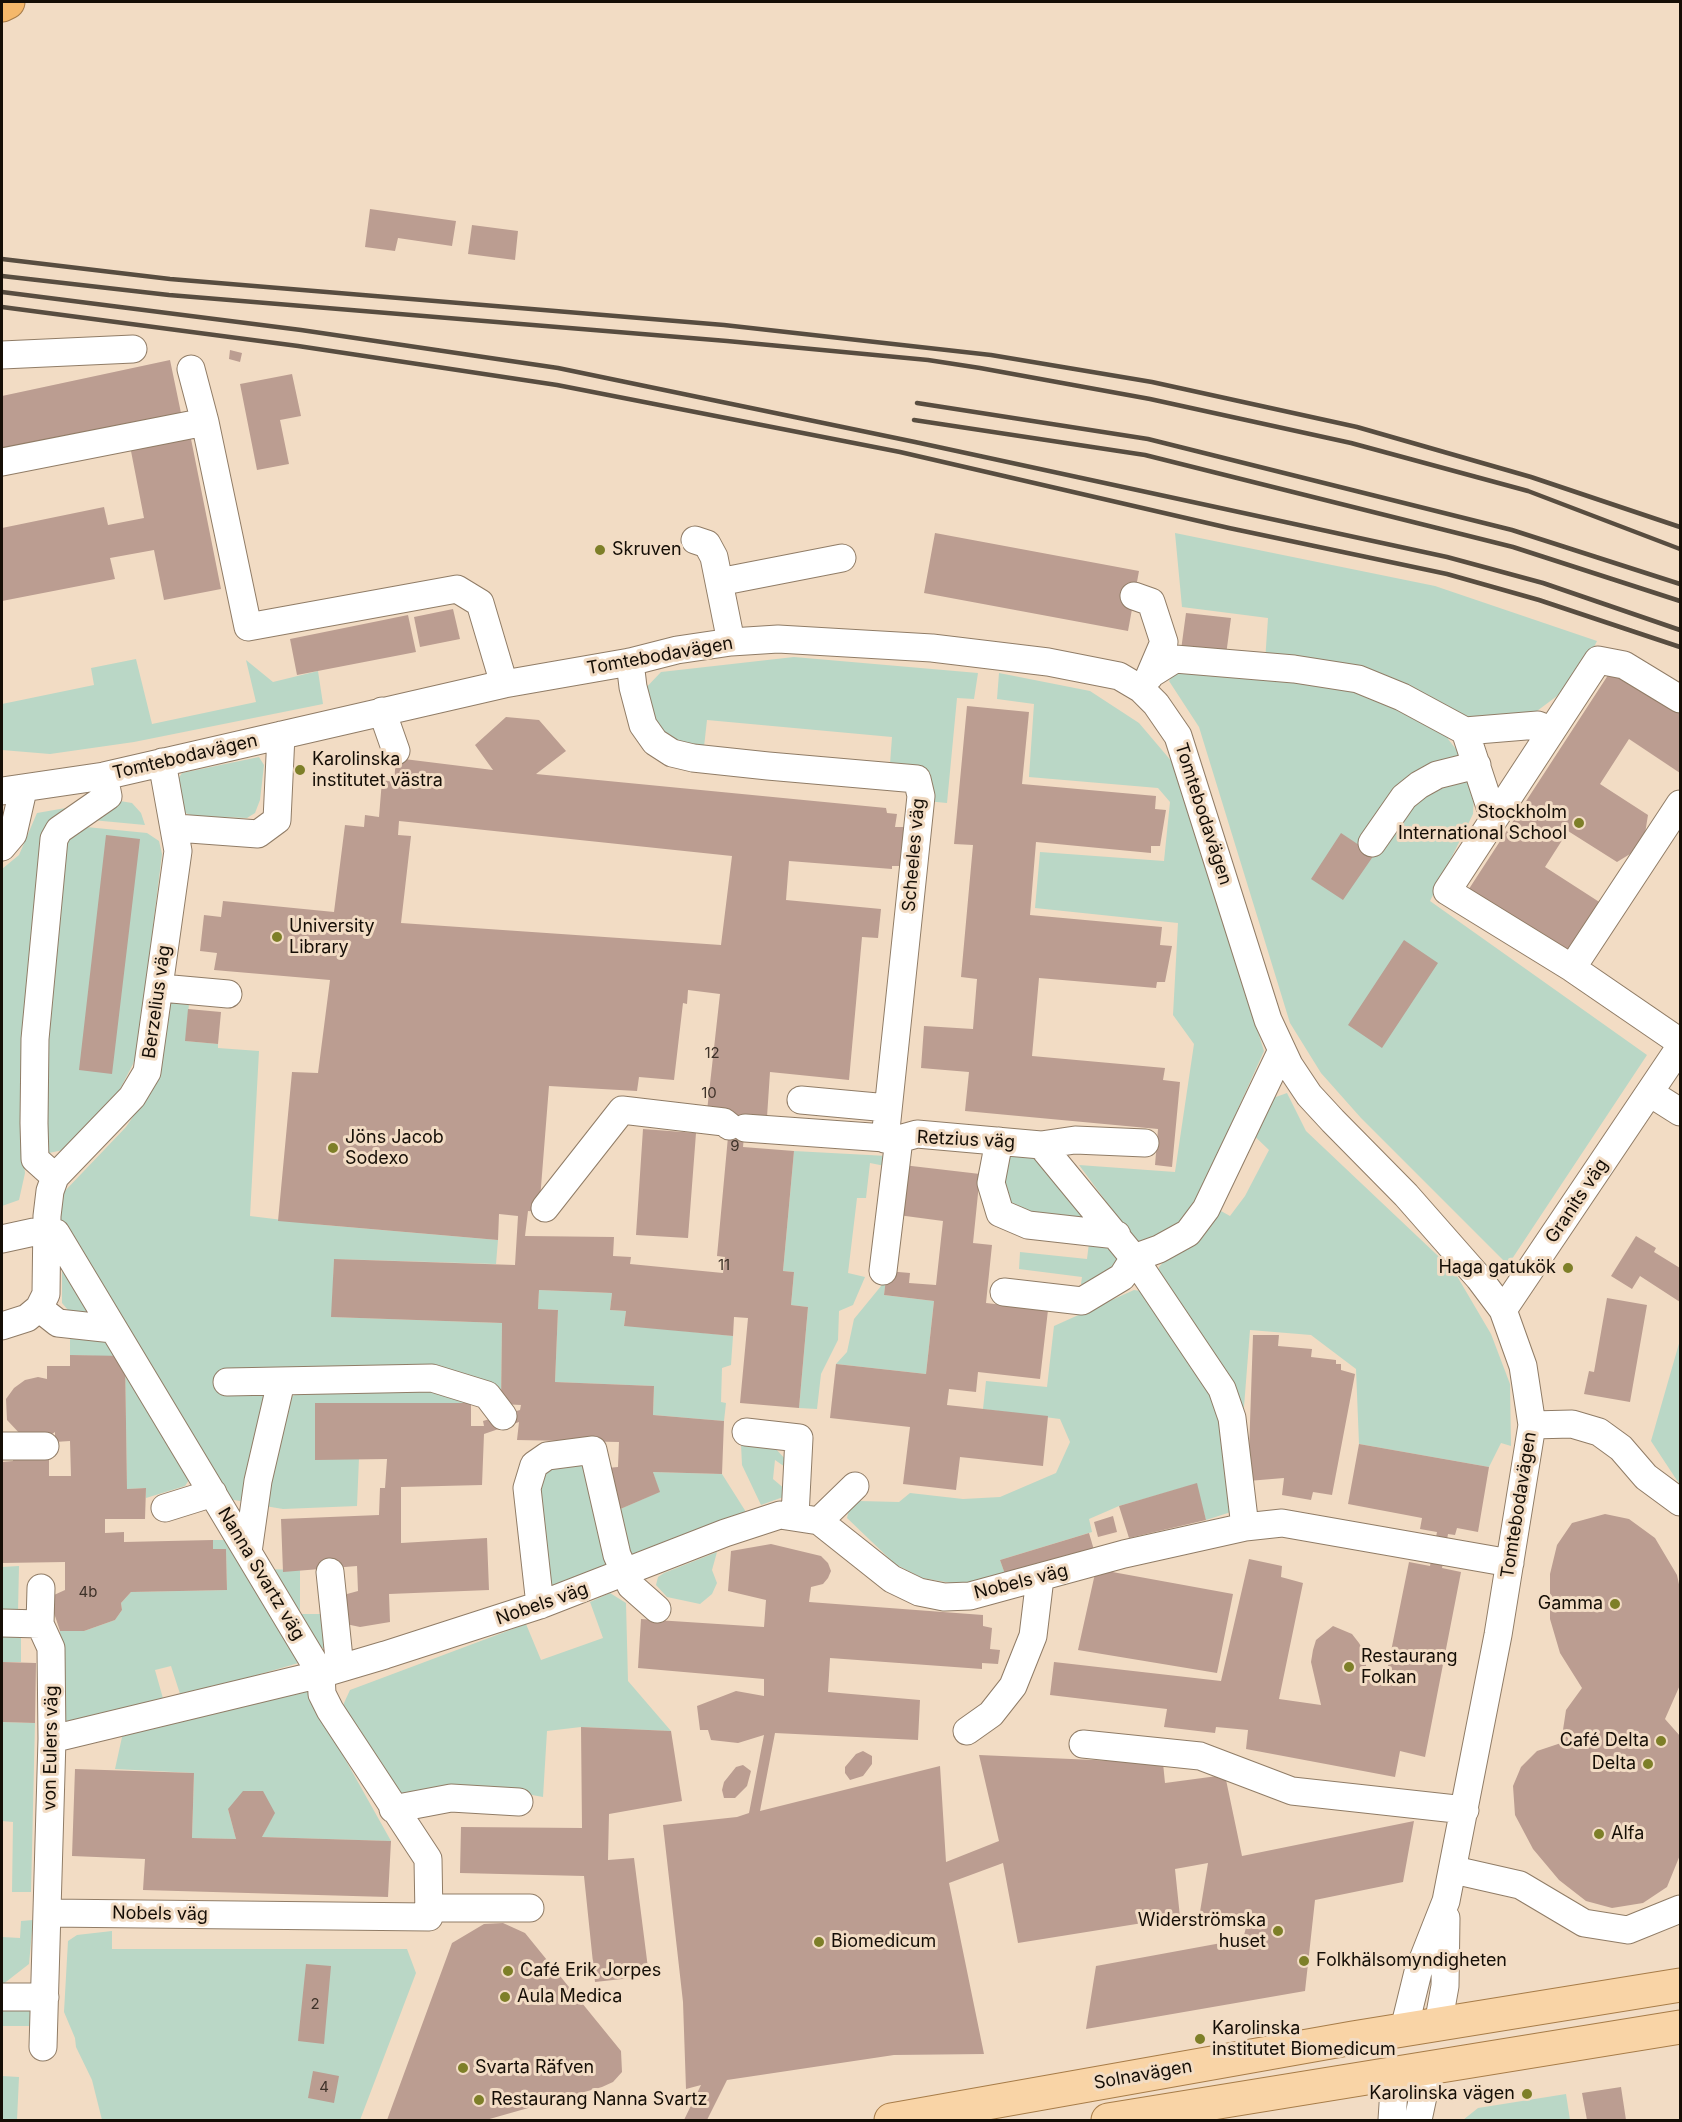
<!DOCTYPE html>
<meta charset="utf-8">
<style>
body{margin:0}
#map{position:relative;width:1682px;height:2122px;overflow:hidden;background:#f2dcc4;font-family:Inter,sans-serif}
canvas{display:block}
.frame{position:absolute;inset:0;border:3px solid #150e06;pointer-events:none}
</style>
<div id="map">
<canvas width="1682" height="2122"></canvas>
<div class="frame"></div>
</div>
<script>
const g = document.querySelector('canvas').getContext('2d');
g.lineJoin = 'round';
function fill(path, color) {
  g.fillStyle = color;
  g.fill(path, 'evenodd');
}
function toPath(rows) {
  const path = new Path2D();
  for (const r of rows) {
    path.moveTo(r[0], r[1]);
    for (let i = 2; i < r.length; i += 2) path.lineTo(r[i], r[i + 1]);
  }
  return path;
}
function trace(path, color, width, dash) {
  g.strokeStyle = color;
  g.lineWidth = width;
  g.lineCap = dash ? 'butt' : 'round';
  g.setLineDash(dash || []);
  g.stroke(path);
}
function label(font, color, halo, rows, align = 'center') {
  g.font = font + ' Inter,sans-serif';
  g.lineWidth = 6;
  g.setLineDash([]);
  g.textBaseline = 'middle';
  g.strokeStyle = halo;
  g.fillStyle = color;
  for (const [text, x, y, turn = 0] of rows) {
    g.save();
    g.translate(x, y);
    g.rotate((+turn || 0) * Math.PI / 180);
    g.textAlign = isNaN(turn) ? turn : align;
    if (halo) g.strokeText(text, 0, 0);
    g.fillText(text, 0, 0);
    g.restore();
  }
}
const green = toPath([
 [1175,533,1435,586,1597,641,1588,659,1557,696,1533,714,1482,722,1464,715,1448,739,1459,753,1474,797,1473,814,1430,901,1647,1055,1508,1265,1361,1118,1321,1073,1290,1023,1199,727,1169,681,1179,666,1264,676,1268,618,1182,607],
 [794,657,978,673,974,699,957,698,947,803,926,801,926,768,890,764,892,737,707,720,704,747,676,744,660,735,641,693,661,672],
 [136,659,152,724,256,702,246,660,273,682,318,671,323,704,134,742,50,754,2,750,2,704,94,685,91,668],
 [999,673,1090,691,1139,723,1173,763,1264,1051,1197,1200,1178,1227,1152,1242,1136,1242,1079,1165,1175,1172,1194,1044,1173,1015,1178,923,1035,908,1040,852,1164,861,1170,802,1158,788,1029,777,1034,704,997,699],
 [259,757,264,765,260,800,255,813,247,818,194,816,182,812,176,782,182,773],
 [114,800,132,803,141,813,145,825,92,820],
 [83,805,43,845,20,1127,25,1173,19,1200,2,1206,2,869,19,855,37,813],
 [76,826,147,833,159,841,162,854,138,1048,133,1064,119,1091,104,1107,63,1150,49,1153,43,1149,58,840],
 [170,1001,189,1003,186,1041,218,1044,218,1048,259,1051,250,1216,324,1225,498,1240,496,1264,334,1259,332,1317,502,1323,501,1404,316,1403,315,1459,359,1458,357,1506,283,1509,259,1505,284,1400,297,1394,295,1373,269,1372,246,1502,222,1498,59,1221,61,1195,126,1127,154,1086,160,1073],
 [1287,1093,1306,1131,1454,1271,1491,1334,1510,1384,1511,1446,1501,1443,1489,1467,1359,1444,1356,1369,1311,1335,1250,1330,1244,1407,1231,1427,1231,1512,1206,1520,1196,1484,1119,1506,1089,1519,1092,1532,1000,1560,1006,1577,963,1585,922,1578,895,1564,847,1518,850,1505,859,1501,899,1502,910,1493,963,1499,1000,1497,1056,1473,1070,1442,1060,1419,983,1409,986,1381,1047,1387,1054,1326,1134,1290,1147,1292,1156,1278,1159,1267,1212,1206,1230,1216,1245,1196,1269,1150,1244,1126,1273,1098],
 [794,1151,887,1156,885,1166,870,1163,866,1198,857,1198,848,1273,865,1277,853,1305,839,1311,838,1340,821,1374,817,1409,799,1408,808,1307,791,1305,794,1272,783,1271],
 [1012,1153,1040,1160,1088,1223,1033,1217,1004,1197,1003,1158],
 [1089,1243,1109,1249,1120,1261,1085,1289,1081,1284,1082,1277,1019,1269,1020,1252,1087,1259],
 [62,1260,96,1316,73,1316,62,1303],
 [886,1280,884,1295,934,1301,926,1374,836,1364,847,1352,854,1319],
 [539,1290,612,1293,610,1310,626,1311,624,1325,733,1336,731,1365,722,1368,721,1402,726,1403,724,1421,653,1415,654,1386,555,1382,558,1310,538,1309],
 [70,1334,109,1335,125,1356,191,1477,185,1486,146,1498,146,1488,127,1489,125,1357,70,1355],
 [1680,1340,1680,1485,1651,1441],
 [741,1444,774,1447,789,1463,788,1469,775,1460,773,1479,786,1490,786,1496,761,1505,742,1465],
 [586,1464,612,1565,552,1590,537,1492,547,1469],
 [653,1472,722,1474,746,1512,637,1555,629,1553,618,1510,659,1492],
 [213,1540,230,1540,302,1662,181,1697,171,1666,155,1670,164,1702,62,1730,60,1631,84,1631,115,1620,122,1610,121,1603,131,1592,227,1590,226,1549,213,1549],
 [717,1552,712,1570,717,1583,712,1594,700,1604,667,1597,656,1585,658,1577,664,1573],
 [19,1566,18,1611,2,1615,2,1567],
 [264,1569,300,1570,300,1614,320,1614,325,1647,320,1649],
 [610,1593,626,1603,628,1681,671,1731,581,1727,547,1731,543,1797,483,1786,399,1800,344,1714,344,1703,350,1690,526,1624,541,1660,603,1638,590,1602],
 [2,1631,21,1635,21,1662,2,1662],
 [303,1684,391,1841,262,1837,274,1813,228,1809,236,1839,192,1838,194,1773,115,1769,124,1728],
 [2,1722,35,1723,31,1892,12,1892,13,1822,2,1821],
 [33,1920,29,1964,2,1985,2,1937,20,1938,21,1921],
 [112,1931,112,1949,407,1949,416,1973,360,2120,102,2120,92,2080,76,2047,75,2038,64,2012,68,1941,77,1935],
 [2,2011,35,2011,37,2026,2,2026],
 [2,2076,19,2077,17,2120,2,2120],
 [1566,2094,1570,2120,1463,2120,1478,2108]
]);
const building = toPath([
 [370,209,456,221,452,246,398,238,395,251,365,247],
 [472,225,518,231,515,260,468,254],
 [230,350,242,353,240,362,229,359],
 [170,360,181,413,2,452,2,396],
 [292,374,301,416,280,420,289,464,257,470,240,384],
 [190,434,221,589,164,600,154,550,110,558,115,579,2,601,2,528,104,507,108,525,144,518,130,446],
 [935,533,1139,571,1128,631,924,593],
 [453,609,460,639,420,647,414,617],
 [1186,613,1231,618,1226,655,1181,650],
 [408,615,416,652,297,675,290,639],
 [1612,669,1680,714,1680,773,1629,739,1600,784,1648,815,1643,846,1617,862,1568,831,1545,867,1604,905,1568,961,1465,895],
 [967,706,1029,712,1022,784,1156,796,1155,809,1166,810,1160,846,1151,846,1151,853,1036,842,1030,915,1162,927,1160,945,1172,946,1165,982,1157,982,1156,988,1039,978,1032,1056,1165,1068,1163,1080,1180,1082,1172,1167,1155,1165,1158,1129,965,1111,969,1072,921,1068,924,1026,973,1029,977,979,961,977,973,845,954,844],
 [506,717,539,720,566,751,536,774,886,808,887,813,897,814,895,827,904,827,900,866,892,866,892,869,789,861,786,900,881,909,878,938,862,937,849,1080,770,1072,767,1117,746,1115,743,1147,794,1151,783,1271,794,1272,791,1305,808,1307,799,1408,740,1403,748,1318,734,1317,733,1336,624,1326,626,1311,610,1310,612,1293,539,1290,538,1309,558,1310,555,1382,654,1386,653,1415,724,1421,722,1474,653,1472,660,1492,618,1510,607,1468,618,1467,619,1442,517,1440,519,1422,484,1434,482,1485,401,1487,401,1543,487,1538,489,1590,389,1594,390,1622,360,1627,346,1624,347,1594,358,1591,357,1566,283,1572,281,1519,379,1515,380,1488,385,1488,387,1459,315,1460,315,1403,471,1403,471,1426,484,1426,483,1421,520,1410,521,1405,501,1404,502,1323,331,1317,334,1259,515,1265,518,1216,499,1214,498,1240,278,1221,292,1072,318,1073,330,980,214,970,217,953,200,951,204,915,221,917,223,901,334,912,345,825,364,827,365,815,379,817,382,780,394,782,396,758,493,770,475,745],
 [399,821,732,856,721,945,401,923,411,836,398,835],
 [688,990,720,994,707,1111,729,1126,717,1256,725,1257,723,1273,630,1264,631,1257,613,1256,614,1237,525,1236,528,1211,539,1212,549,1086,637,1091,639,1077,674,1080,683,1003,687,1004],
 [1341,833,1374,855,1343,900,1311,879],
 [106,835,140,839,112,1074,79,1070],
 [1404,940,1438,963,1382,1048,1348,1025],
 [188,1009,221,1012,218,1044,185,1041],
 [643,1129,696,1133,688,1238,636,1235],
 [903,1165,980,1174,973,1243,992,1245,986,1303,1048,1310,1040,1379,978,1372,976,1392,949,1389,947,1405,1048,1416,1043,1466,960,1457,956,1490,903,1484,910,1427,830,1418,836,1364,926,1374,934,1301,884,1295,887,1271,910,1273,909,1283,936,1285,943,1221,898,1215],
 [1636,1236,1656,1248,1654,1252,1680,1268,1680,1302,1640,1276,1632,1289,1611,1276],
 [1607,1298,1647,1305,1630,1402,1584,1394,1589,1371,1594,1372],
 [1253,1335,1279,1335,1278,1346,1312,1349,1311,1357,1336,1360,1336,1364,1341,1364,1341,1370,1355,1374,1332,1495,1313,1492,1311,1500,1282,1495,1284,1478,1248,1481],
 [70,1355,125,1356,127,1489,146,1488,145,1519,105,1519,105,1533,124,1532,124,1542,213,1540,213,1549,226,1549,227,1590,131,1592,121,1603,122,1610,115,1620,84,1631,60,1631,54,1613,54,1595,65,1590,65,1562,2,1563,2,1462,13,1461,13,1453,49,1452,49,1476,71,1476,70,1441,55,1442,55,1432,48,1437,22,1436,7,1420,6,1399,14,1388,25,1380,38,1377,47,1379,47,1366,70,1366],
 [1359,1444,1489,1467,1478,1532,1457,1528,1455,1535,1448,1534,1442,1568,1461,1572,1425,1757,1400,1751,1395,1777,1246,1749,1248,1730,1216,1727,1215,1733,1164,1727,1167,1709,1050,1695,1054,1662,1221,1681,1249,1559,1282,1566,1281,1577,1303,1583,1279,1699,1321,1705,1311,1662,1313,1650,1316,1640,1333,1626,1352,1634,1359,1643,1364,1652,1367,1672,1386,1676,1409,1562,1430,1566,1437,1532,1420,1529,1422,1518,1348,1504],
 [1197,1483,1206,1520,1129,1538,1119,1506],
 [1605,1514,1629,1519,1655,1538,1677,1575,1680,1589,1680,1685,1665,1719,1680,1736,1680,1855,1667,1887,1643,1903,1612,1908,1586,1901,1559,1880,1533,1849,1515,1815,1513,1786,1521,1767,1537,1751,1561,1743,1566,1710,1582,1688,1560,1653,1550,1619,1550,1574,1557,1545,1572,1523],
 [1113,1516,1117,1532,1098,1537,1094,1522],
 [1089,1533,1094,1550,1006,1577,1000,1560],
 [771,1544,821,1556,828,1563,831,1571,828,1578,823,1584,811,1587,809,1602,983,1615,983,1626,992,1628,990,1649,1000,1650,998,1664,982,1663,982,1669,830,1658,828,1692,920,1700,918,1740,775,1733,760,1811,940,1766,946,1862,999,1841,979,1755,1163,1763,1165,1783,1225,1775,1242,1856,1414,1821,1403,1882,1315,1900,1305,1991,1086,2029,1096,1966,1243,1939,1249,1916,1198,1924,1208,1863,1175,1869,1180,1917,1018,1943,1003,1863,949,1883,984,2054,894,2055,727,2080,707,2120,684,2120,701,2085,686,2089,683,2002,663,1825,737,1817,749,1813,764,1735,738,1743,711,1740,708,1730,700,1730,697,1706,736,1691,764,1696,764,1679,638,1668,641,1619,764,1627,766,1600,728,1591,731,1551],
 [1096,1569,1233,1594,1217,1673,1078,1650],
 [2,1662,36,1663,35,1723,2,1722],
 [581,1727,671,1731,682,1801,609,1814,608,1860,634,1858,649,1976,595,1982,584,1876,460,1873,461,1827,582,1828],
 [863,1751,872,1756,872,1764,863,1776,850,1780,845,1773,845,1767,856,1754],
 [743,1765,751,1771,747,1786,735,1798,724,1798,722,1790,724,1782,736,1767],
 [75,1769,194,1773,192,1838,236,1839,228,1809,243,1791,263,1791,275,1813,262,1837,391,1841,388,1897,143,1890,145,1859,72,1856],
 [503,1923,525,1933,621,2051,622,2072,613,2082,602,2087,486,2120,387,2120,452,1943,484,1924],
 [306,1964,331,1966,324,2044,298,2041],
 [313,2071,339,2076,334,2103,308,2098],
 [1621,2087,1626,2120,1587,2120,1582,2093]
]);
const minor = toPath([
 [2,355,133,349],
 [191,369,205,422],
 [2,462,205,422,248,627,457,589,480,603,504,684],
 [695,540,707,544,714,557,731,642],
 [719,582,842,558],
 [1134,596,1151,602,1164,642,1149,677],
 [630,662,633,687,643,725,655,742,672,753,693,758,768,766,917,779,921,796,885,1139],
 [1151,674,1175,659,1294,669,1358,679,1402,697,1465,731],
 [382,711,396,751],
 [1551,730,1538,725,1465,731,1494,819,1598,660,1624,665,1680,699],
 [2,791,104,776,504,684,630,662,677,650,731,642,778,639,932,648,1048,662,1119,676,1141,689,1156,704,1178,736,1268,1020,1289,1065,1309,1095,1333,1121,1406,1195,1479,1278,1503,1310,1523,1366,1532,1425,1498,1635,1446,1901,1418,1972,1404,2029],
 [1494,819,1447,891,1572,968,1680,1042],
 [176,828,258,834,277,820,281,735],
 [1372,843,1404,797,1419,785,1437,775,1477,765],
 [2,847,13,834,23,790],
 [1572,968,1680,804],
 [161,988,228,994],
 [1650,1093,1680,1112],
 [801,1100,888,1108],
 [745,1128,899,1139,917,1134,1041,1145,1134,1258,1222,1389,1232,1418,1245,1527],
 [999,1141,991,1183,1000,1213,1028,1225,1117,1235],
 [1041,1145,1075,1140,1145,1143],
 [55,1177,35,1159,34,1123,35,1039,54,839,59,830,108,796,104,776],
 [545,1208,622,1110,724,1122,729,1126],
 [2,1239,34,1232,56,1233,321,1674,322,1694,330,1710,428,1859,429,1917,48,1913],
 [1134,1258,1159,1249,1188,1233,1206,1209,1282,1050],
 [883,1271,899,1139],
 [1004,1292,1082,1301,1122,1277,1134,1258],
 [39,1308,58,1323,113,1329],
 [1503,1310,1680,1047],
 [2,1326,27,1318,39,1308,46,1294,47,1216,50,1191,55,1177,132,1097,147,1072,178,851,162,762],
 [227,1382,432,1378,487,1395,503,1416],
 [1532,1425,1572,1424,1599,1432,1621,1448,1646,1477,1680,1502],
 [746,1432,799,1438,795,1516],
 [2,1446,45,1446],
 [165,1508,213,1493],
 [819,1521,855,1486],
 [248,1552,258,1481,281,1382],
 [330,1572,340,1668],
 [540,1605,527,1488,534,1465,547,1456,593,1450,617,1555,631,1586,657,1609],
 [2,1623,40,1624,51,1648,52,1739,43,2047],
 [40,1624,41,1588],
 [967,1731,991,1714,1013,1686,1033,1636,1040,1578],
 [52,1739,321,1674,385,1655,540,1605,725,1533,780,1515,819,1521,892,1579,919,1592,944,1597,970,1596,1124,1554,1245,1527,1282,1523,1510,1563],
 [1083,1744,1200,1756,1292,1791,1465,1810],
 [393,1809,451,1798,519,1802],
 [1454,1870,1520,1885,1584,1923,1628,1930,1680,1909],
 [429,1908,530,1908],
 [2,1997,45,1997],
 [1438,2025,1445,1986,1446,1918],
 [1392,2120,1395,2074],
 [1418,2120,1429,2068]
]);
const major = toPath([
 [891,2120,1353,2038,1680,1985],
 [1108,2120,1680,2027]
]);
const highway = toPath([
 [2,5,8,2]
]);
const rail = toPath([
 [2,259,170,279,724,325,991,355,1152,382,1357,427,1531,477,1680,527],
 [2,276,169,295,727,341,928,360,980,368,1150,399,1351,443,1528,491,1680,549],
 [2,292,301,330,558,368,915,442,1447,557,1543,583,1680,630],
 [2,307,298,346,557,385,900,452,1229,528,1447,574,1539,600,1680,647],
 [917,403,1148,439,1512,530,1680,584],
 [914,420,1145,455,1513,547,1680,601]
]);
const markers = [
 [600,550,6,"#7d7f28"],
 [300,770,6,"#7d7f28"],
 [1579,823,6,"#7d7f28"],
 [277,937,6,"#7d7f28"],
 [333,1148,6,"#7d7f28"],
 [1568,1268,6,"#7d7f28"],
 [1615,1604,6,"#7d7f28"],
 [1349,1667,6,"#7d7f28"],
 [1661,1741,6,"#7d7f28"],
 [1648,1764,6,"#7d7f28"],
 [1599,1834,6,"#7d7f28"],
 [1278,1931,6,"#7d7f28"],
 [819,1942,6,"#7d7f28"],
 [1304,1961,6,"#7d7f28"],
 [508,1971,6,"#7d7f28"],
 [505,1997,6,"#7d7f28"],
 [1200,2039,6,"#7d7f28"],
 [463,2068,6,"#7d7f28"],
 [1527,2094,6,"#7d7f28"],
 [479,2100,6,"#7d7f28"]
];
const numberNames = [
 ["12",712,1053],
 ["10",709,1093],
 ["9",735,1146],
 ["11",724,1265],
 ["4b",88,1592],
 ["2",315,2004],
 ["4",324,2087]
];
const poiNames = [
 ["Skruven",612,550],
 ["Karolinska",312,760],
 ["institutet västra",312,781],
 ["Stockholm",1567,813,"right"],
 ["International School",1567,834,"right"],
 ["University",289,927],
 ["Library",289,948],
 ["Jöns Jacob",345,1138],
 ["Sodexo",345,1159],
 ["Haga gatukök",1556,1268,"right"],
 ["Gamma",1603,1604,"right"],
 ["Restaurang",1361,1657],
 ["Folkan",1361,1678],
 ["Café Delta",1649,1741,"right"],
 ["Delta",1636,1764,"right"],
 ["Alfa",1611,1834],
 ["Widerströmska",1266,1921,"right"],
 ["huset",1266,1942,"right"],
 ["Biomedicum",831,1942],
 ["Folkhälsomyndigheten",1316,1961],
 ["Café Erik Jorpes",520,1971],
 ["Aula Medica",517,1997],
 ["Karolinska",1212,2029],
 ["institutet Biomedicum",1212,2050],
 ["Svarta Räfven",475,2068],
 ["Karolinska vägen",1515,2094,"right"],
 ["Restaurang Nanna Svartz",491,2100]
];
const streetNames = [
 ["Tomtebodavägen",660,656,-10],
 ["Tomtebodavägen",185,757,-13],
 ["Tomtebodavägen",1203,814,72],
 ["Scheeles väg",914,855,-85],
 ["Berzelius väg",157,1002,-82],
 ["Retzius väg",966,1140,3],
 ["Granits väg",1577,1201,-56],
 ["Tomtebodavägen",1519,1505,-81],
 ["Nanna Svartz väg",261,1574,59],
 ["Nobels väg",1021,1582,-14],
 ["Nobels väg",542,1604,-19],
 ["von Eulers väg",51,1748,-89],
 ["Nobels väg",160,1914,1],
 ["Solnavägen",1143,2075,-10]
];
fill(green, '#bad7c6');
fill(building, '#bb9d91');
trace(minor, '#907c66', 29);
trace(major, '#a77c48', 35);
trace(highway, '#a77c48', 35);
trace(minor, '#fff', 27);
trace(major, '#f9d4a6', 33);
trace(highway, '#f5b86b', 33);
trace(rail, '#584d40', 4.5);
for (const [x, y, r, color] of markers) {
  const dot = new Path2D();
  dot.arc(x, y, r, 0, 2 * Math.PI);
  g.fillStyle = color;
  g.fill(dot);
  trace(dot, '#f2dcc4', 2);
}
label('15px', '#3e3229', null, numberNames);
label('18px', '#150e06', '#f2dcc4', poiNames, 'left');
label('18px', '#150e06', '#f2dcc4', streetNames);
</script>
